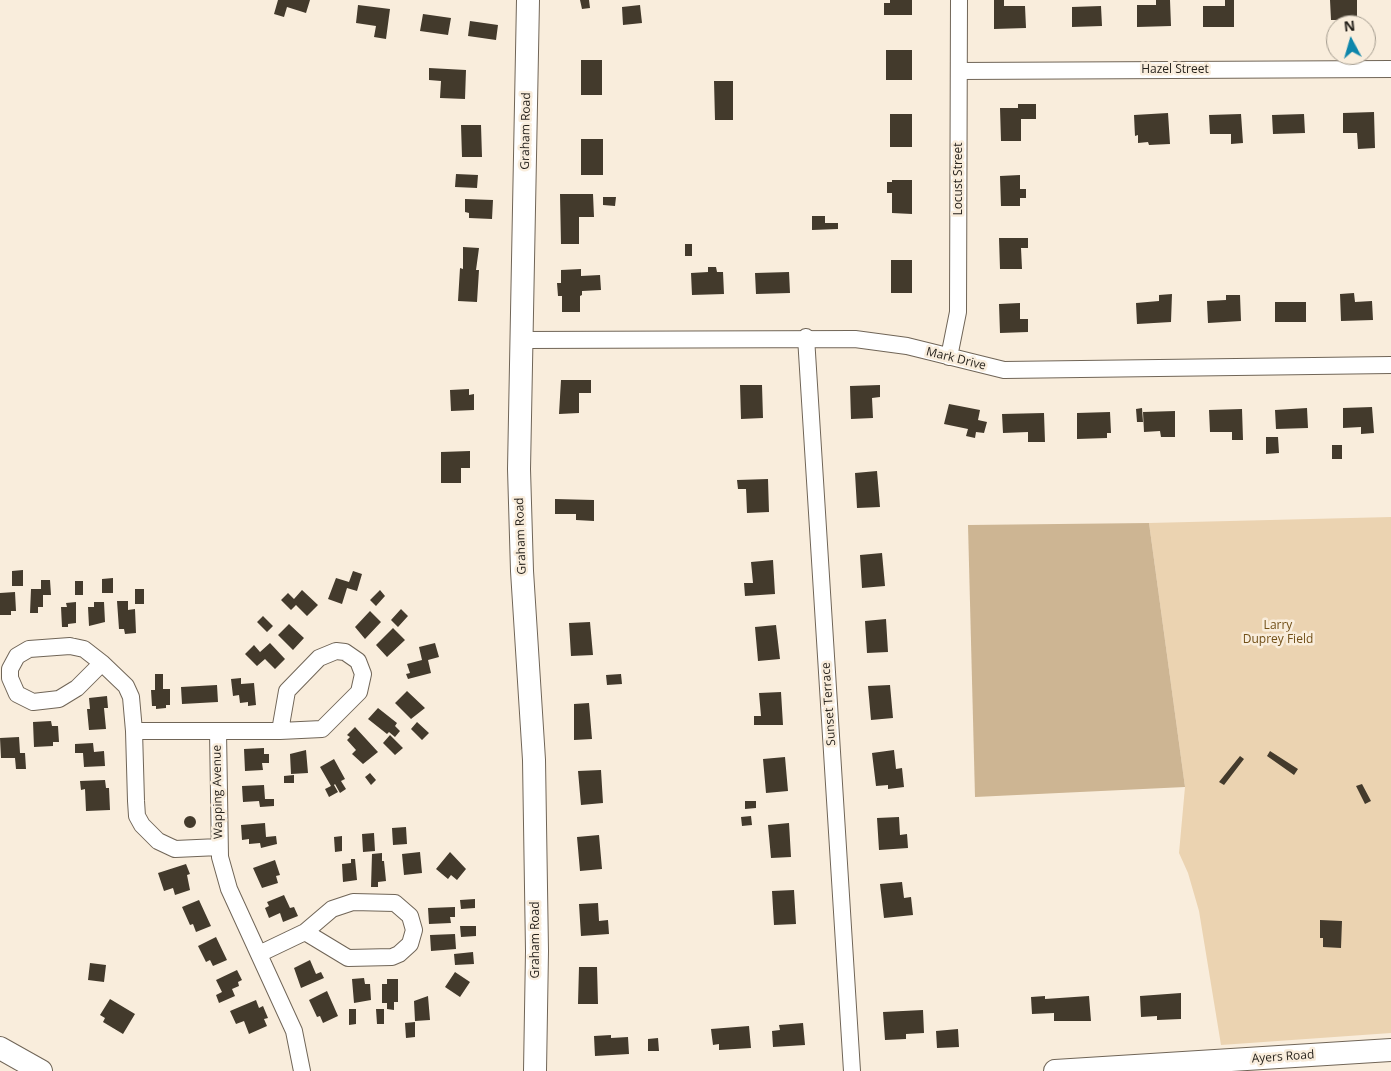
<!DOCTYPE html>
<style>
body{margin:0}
#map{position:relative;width:1391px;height:1071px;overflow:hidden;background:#f9eddc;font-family:"Open Sans",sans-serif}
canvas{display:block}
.north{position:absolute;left:1326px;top:15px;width:50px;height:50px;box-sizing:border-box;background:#f9eddc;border:1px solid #a39b8e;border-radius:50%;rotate:354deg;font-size:14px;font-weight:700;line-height:20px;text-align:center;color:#231f19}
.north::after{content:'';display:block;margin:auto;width:18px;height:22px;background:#0e86ab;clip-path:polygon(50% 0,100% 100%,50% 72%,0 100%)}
</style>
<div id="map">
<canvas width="1391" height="1071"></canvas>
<div class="north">N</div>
</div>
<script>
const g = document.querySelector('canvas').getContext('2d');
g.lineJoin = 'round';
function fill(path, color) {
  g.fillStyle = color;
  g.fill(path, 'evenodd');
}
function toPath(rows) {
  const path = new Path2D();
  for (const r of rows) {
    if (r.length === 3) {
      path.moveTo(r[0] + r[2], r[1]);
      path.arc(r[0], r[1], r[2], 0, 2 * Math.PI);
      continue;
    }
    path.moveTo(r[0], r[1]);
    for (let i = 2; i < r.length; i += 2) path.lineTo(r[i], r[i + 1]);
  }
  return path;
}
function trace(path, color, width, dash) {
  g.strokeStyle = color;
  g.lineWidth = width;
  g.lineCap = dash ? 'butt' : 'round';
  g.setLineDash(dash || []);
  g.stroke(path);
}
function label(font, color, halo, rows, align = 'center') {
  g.font = font + ' "Open Sans",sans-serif';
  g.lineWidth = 5;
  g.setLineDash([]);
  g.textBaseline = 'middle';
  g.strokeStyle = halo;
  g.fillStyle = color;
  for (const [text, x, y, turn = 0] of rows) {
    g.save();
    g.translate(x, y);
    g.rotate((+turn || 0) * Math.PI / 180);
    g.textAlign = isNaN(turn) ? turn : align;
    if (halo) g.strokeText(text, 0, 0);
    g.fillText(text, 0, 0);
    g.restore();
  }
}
const green = toPath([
 [1391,517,1391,1033,1221,1045,1199,911,1188,873,1179,853,1185,787,1149,523]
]);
const forest = toPath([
 [1149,523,1185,787,975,797,968,525]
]);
const building = toPath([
 [278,0,310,0,306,13,287,7,284,17,274,14],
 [580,0,589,0,590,8,582,9],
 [890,0,912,0,912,15,884,15,884,3,890,3],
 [994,0,1004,0,1004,6,1025,6,1026,28,994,29],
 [1156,0,1170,0,1171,26,1137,27,1137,5,1156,5],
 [1225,0,1234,0,1234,27,1203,27,1203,6,1225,6],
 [1330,0,1357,0,1357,25,1339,25,1339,20,1331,20],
 [358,5,390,9,386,39,374,37,376,26,356,23],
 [640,5,642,23,623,25,622,7],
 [1101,6,1102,26,1072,27,1072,7],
 [423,14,451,18,448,35,420,31],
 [470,21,498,25,496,40,468,36],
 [886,50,912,50,912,80,886,80],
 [581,60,602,60,602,95,581,95],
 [429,68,466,70,465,99,440,98,441,81,429,80],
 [714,81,733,81,733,120,715,120],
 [1018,104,1036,104,1036,119,1021,119,1021,141,1001,141,1000,108,1018,108],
 [1374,112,1375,148,1358,149,1357,133,1343,133,1343,113],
 [1168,113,1170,144,1149,145,1148,142,1138,143,1138,135,1135,136,1134,115],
 [890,114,912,114,912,147,890,147],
 [1241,114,1243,143,1231,144,1231,134,1210,134,1209,115],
 [1304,114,1305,133,1273,134,1272,115],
 [461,125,481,125,482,157,462,157],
 [581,139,603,139,603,175,581,175],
 [456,174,478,175,477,188,455,187],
 [1020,175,1020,189,1026,189,1026,198,1020,198,1020,206,1001,206,1000,176],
 [892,180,912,180,912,214,892,213,892,193,887,193,887,182,892,182],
 [560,194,593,194,594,217,579,217,579,244,561,244],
 [603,197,616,197,615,206,603,205],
 [465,199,493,200,492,219,469,218,469,213,465,212],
 [812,216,825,216,825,223,838,223,838,229,812,230],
 [999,238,1028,238,1028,248,1021,248,1022,269,1000,269],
 [685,244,692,244,692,256,685,256],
 [463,247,479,248,476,270,479,270,477,302,458,301,460,268,463,269],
 [891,260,912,260,912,293,891,293],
 [708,267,716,267,717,272,723,272,724,294,692,295,691,273,708,272],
 [581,269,581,276,600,275,601,290,582,291,582,295,580,296,580,312,562,312,562,296,558,296,557,283,561,283,561,270],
 [789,272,790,293,756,294,755,273],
 [1354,293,1355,302,1372,301,1373,320,1341,321,1340,294],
 [1172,294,1171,322,1137,324,1136,303,1159,301,1159,295],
 [1226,295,1240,295,1241,321,1208,323,1207,301,1226,300],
 [1275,302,1306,302,1306,322,1275,322],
 [1020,303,1020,319,1028,319,1028,332,1000,333,999,304],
 [561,380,591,380,591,393,579,393,579,413,559,414],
 [740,385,762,385,763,418,741,419],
 [880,385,880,397,872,398,873,418,851,419,850,386],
 [469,389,469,395,474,394,474,410,451,411,450,390],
 [949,404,980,410,978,420,987,422,984,433,976,432,975,438,966,436,968,429,944,424],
 [1372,407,1374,433,1361,434,1361,427,1343,428,1343,408],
 [1142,408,1143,422,1137,422,1136,409],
 [1307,408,1308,428,1276,429,1275,410],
 [1242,409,1243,440,1232,440,1232,432,1210,432,1209,410],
 [1175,411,1175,437,1161,437,1160,431,1144,432,1143,412],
 [1110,412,1111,433,1107,433,1107,438,1077,439,1077,413],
 [1044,413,1045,442,1028,442,1028,432,1003,433,1002,414],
 [1266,437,1278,437,1279,453,1266,454],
 [1332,445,1342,445,1342,459,1332,459],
 [470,451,470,468,461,468,461,483,441,483,441,452],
 [877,471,880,507,857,508,855,473],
 [768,479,769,512,747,513,746,489,738,489,737,480],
 [555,499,594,500,594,521,576,520,576,514,555,514],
 [882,553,885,586,862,588,860,555],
 [773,560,775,594,745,596,744,583,753,583,751,562],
 [23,570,23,586,12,586,12,571],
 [353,571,362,574,357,591,347,588,342,604,328,599,336,578,349,582],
 [113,578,113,593,102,593,102,579],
 [41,580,50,580,51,595,43,595,43,607,38,607,38,613,30,613,31,589,41,589],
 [75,581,83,581,83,595,75,595],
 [135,589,144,589,144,604,135,604],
 [302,590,318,605,307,616,296,605,291,610,281,600,288,593,294,599],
 [380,590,385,596,376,606,370,600],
 [15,592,16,611,11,611,11,615,0,615,0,593],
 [117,601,128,601,128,610,135,609,136,633,125,634,124,629,119,629],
 [76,602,76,623,68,624,68,627,62,627,61,607,67,607,66,603],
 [94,602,104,602,105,622,89,626,88,607,94,607],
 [401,609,408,616,398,627,391,620],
 [370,611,381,622,365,639,355,627],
 [263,616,273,626,267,632,257,622],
 [886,619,888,652,867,653,865,621],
 [590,622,593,655,571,656,569,623],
 [289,624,304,638,293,650,278,635],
 [776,625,780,659,758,661,755,627],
 [393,628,405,640,387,657,376,645],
 [270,643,285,659,275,669,265,659,257,666,245,654,254,645,260,652],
 [435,643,439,657,428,660,431,673,408,679,406,674,410,673,407,664,422,660,419,647],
 [155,674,163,674,163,689,170,689,170,705,166,705,166,708,156,709,156,706,152,706,151,690,155,690],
 [621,674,622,684,607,685,606,675],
 [241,678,241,684,254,683,256,705,248,706,248,702,240,703,239,695,233,696,231,679],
 [217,685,218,702,182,704,181,687],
 [890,685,893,718,871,720,868,686],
 [407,691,425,708,411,719,395,703],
 [781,692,783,725,754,725,754,716,761,716,759,693],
 [107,696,108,708,104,708,106,729,89,730,87,709,90,709,89,698],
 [589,703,592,739,574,740,574,704],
 [378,708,397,723,395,726,400,731,395,737,389,732,387,734,368,719],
 [51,721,52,726,58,726,59,742,53,742,53,746,34,747,33,722],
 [417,722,429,733,422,740,411,729],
 [355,727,378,752,363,764,352,754,356,750,347,740,350,737,347,735],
 [390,735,403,748,395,755,383,743],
 [19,737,20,753,25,753,26,769,16,769,15,758,1,758,0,738],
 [93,743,94,752,104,751,105,766,84,767,83,753,75,753,75,744],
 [264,748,264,754,269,754,269,763,262,763,263,770,245,771,244,749],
 [306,750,308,773,291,774,290,754],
 [894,750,896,769,902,768,904,787,888,789,888,785,876,786,872,753],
 [1270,751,1298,769,1294,775,1267,756],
 [1240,756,1244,759,1224,785,1219,782],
 [785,757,788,791,766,793,763,759],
 [334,759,345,779,341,781,346,789,340,793,335,784,334,785,338,792,329,797,325,789,331,786,320,767],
 [601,770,603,803,581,805,578,771],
 [370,773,376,780,371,785,365,777],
 [294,775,294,783,284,783,284,776],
 [105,780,106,788,109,788,110,810,86,811,85,789,81,790,80,781],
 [1362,784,1371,801,1365,804,1356,786],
 [264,785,265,799,274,799,274,806,260,807,259,801,243,802,242,786],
 [745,801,756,801,756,808,745,809],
 [190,822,6],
 [751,816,752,825,742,826,741,817],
 [899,817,900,835,907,834,908,848,879,850,877,818],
 [265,823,266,837,276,836,277,844,261,848,260,843,249,844,249,839,242,840,241,825],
 [789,823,791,857,771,858,768,825],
 [406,827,407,844,393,845,392,828],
 [374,833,375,851,363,852,362,834],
 [599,835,602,869,580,871,577,837],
 [342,836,342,851,335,852,334,837],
 [420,852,422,873,404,875,402,854],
 [450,852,466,869,457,880,451,875,448,879,436,869],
 [382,853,382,861,384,861,386,881,378,882,378,887,371,887,372,854],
 [351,859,355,859,357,880,343,882,342,864,351,863],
 [275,860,280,875,276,876,278,883,262,888,253,868],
 [186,864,190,874,187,875,190,890,175,895,173,888,164,891,158,873],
 [902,882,904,898,911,897,913,915,884,918,880,884],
 [794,890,796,924,774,925,772,891],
 [284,895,290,908,294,907,298,916,283,922,280,913,269,918,265,908,269,906,267,902],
 [475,899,475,908,461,909,460,900],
 [199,900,211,926,196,932,193,924,190,925,182,907],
 [598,903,599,921,608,920,609,934,581,936,579,904],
 [455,907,455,917,450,917,451,923,429,924,428,908],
 [1320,920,1342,921,1341,948,1323,947,1323,938,1320,938],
 [460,926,476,926,476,936,461,937],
 [455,934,456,949,431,951,430,935],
 [216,937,227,960,213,966,210,960,206,962,198,946],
 [473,952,474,964,455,965,454,954],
 [310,960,316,974,321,972,324,978,301,988,294,968],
 [90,963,106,965,104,982,88,980],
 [579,967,597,967,598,1004,578,1004],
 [237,970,242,980,238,982,239,986,232,989,235,996,219,1003,216,995,222,992,216,980],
 [455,972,470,982,460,997,445,987],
 [364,978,365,984,370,984,371,1000,354,1003,352,979],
 [387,979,398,979,398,1002,394,1002,394,1010,387,1009,387,1003,382,1003,382,984,387,984],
 [327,991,338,1016,323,1023,320,1016,317,1017,309,1000],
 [1181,993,1181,1019,1157,1020,1157,1016,1141,1017,1140,996],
 [428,996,430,1020,415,1021,414,1001],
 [1045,996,1045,999,1089,996,1091,1021,1054,1021,1054,1013,1032,1014,1031,997],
 [110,999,135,1014,123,1034,103,1022,105,1018,100,1015],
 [256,1000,259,1008,263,1006,268,1018,264,1019,267,1026,249,1034,244,1021,236,1024,230,1011],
 [349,1009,356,1009,356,1024,349,1025],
 [376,1009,384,1009,384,1024,377,1024],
 [923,1010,924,1033,906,1034,906,1039,885,1040,883,1012],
 [415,1022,415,1037,406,1038,405,1023],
 [803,1023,805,1045,773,1047,772,1031,780,1030,779,1025],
 [749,1026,751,1048,719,1050,719,1044,713,1045,711,1029],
 [958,1029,959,1047,937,1048,936,1031],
 [611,1035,611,1038,628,1037,629,1054,595,1056,594,1036],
 [658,1038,659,1051,648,1051,648,1039]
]);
const street = toPath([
 [959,71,1391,69],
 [806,337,852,1071],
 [523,340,855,339,907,346,1004,370,1391,365],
 [949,357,958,312,959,0],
 [70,646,84,649,102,663,77,688,59,699,33,702,17,694,10,678,10,669,17,656,29,649,70,646],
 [102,663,126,686,131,697,134,731,136,801,137,816,142,825,158,841,175,849,219,847],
 [134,731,280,731,322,729,359,692,363,674,358,661,345,652,336,651,319,658,287,691,280,731],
 [218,731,220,857,229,889,294,1031,302,1071],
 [259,954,305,932,348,958,392,957,399,954,410,944,414,930,410,916,395,903,353,902,332,909,305,932]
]);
const secondary = toPath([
 [528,0,519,469,522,571,534,760,537,951,535,1071],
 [0,1048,41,1071],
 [1055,1071,1391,1050]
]);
const streetNames = [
 ["Hazel Street",1175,70],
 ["Graham Road",526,131,-89],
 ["Locust Street",959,179,-90],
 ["Mark Drive",956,359,14],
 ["Graham Road",521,536,-92],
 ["Sunset Terrace",829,704,-94],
 ["Wapping Avenue",218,792,-91],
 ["Graham Road",536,940,-90],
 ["Ayers Road",1283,1057,-4]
];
const parkNames = [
 ["Larry",1278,626],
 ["Duprey Field",1278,640]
];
fill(green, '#ebd3b1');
fill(forest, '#cdb593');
fill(building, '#433a2c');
trace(street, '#706557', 18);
trace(secondary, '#706557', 24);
trace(street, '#fff', 16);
trace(secondary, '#fff', 22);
label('12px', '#231f19', '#f9eddc', streetNames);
label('12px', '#714f17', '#f9eddc', parkNames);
</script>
